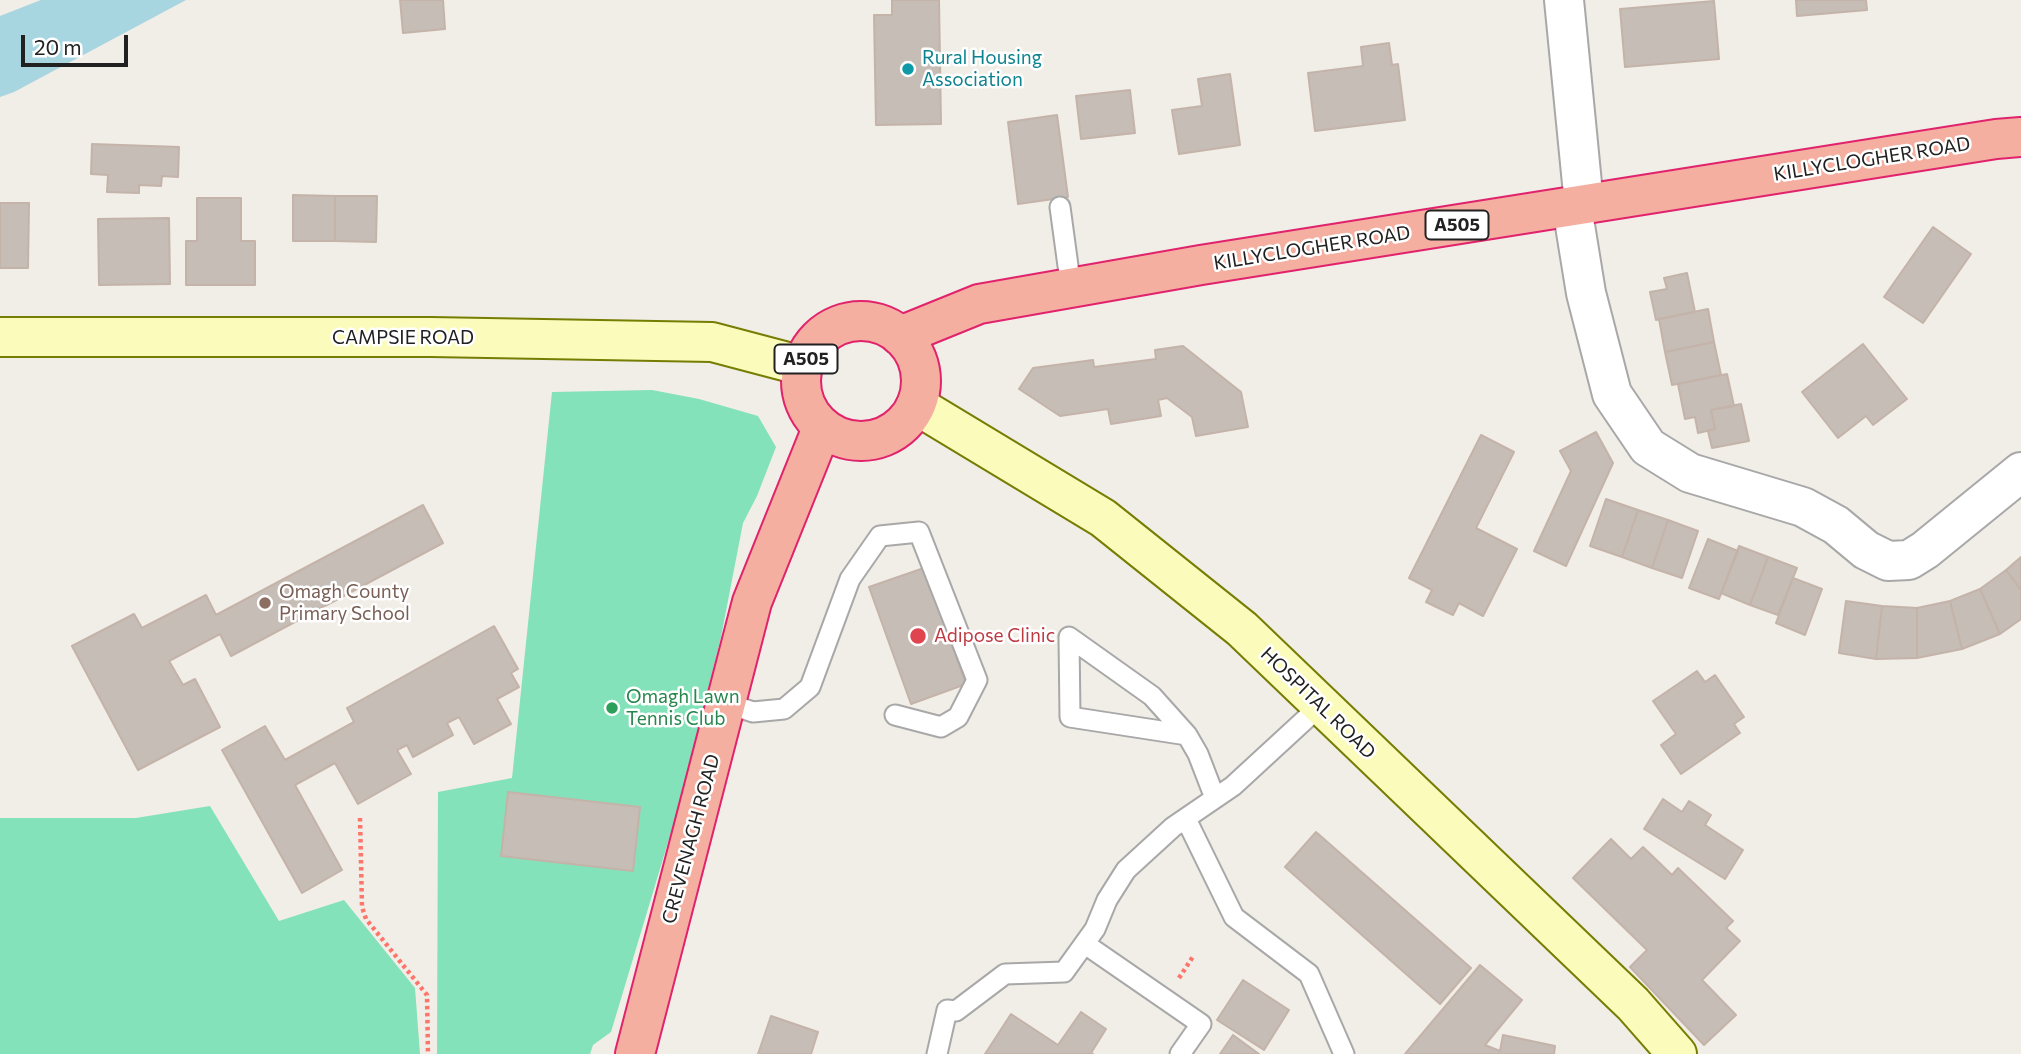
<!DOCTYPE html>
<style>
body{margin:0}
#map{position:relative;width:2021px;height:1054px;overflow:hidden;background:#f1ede7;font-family:Commissioner,sans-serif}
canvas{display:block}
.scale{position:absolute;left:21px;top:35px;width:107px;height:32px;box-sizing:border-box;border:4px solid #212121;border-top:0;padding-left:9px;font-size:21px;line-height:24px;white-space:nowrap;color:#212121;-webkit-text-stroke:5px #fff;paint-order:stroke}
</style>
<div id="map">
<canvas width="2021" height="1054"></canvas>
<div class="scale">20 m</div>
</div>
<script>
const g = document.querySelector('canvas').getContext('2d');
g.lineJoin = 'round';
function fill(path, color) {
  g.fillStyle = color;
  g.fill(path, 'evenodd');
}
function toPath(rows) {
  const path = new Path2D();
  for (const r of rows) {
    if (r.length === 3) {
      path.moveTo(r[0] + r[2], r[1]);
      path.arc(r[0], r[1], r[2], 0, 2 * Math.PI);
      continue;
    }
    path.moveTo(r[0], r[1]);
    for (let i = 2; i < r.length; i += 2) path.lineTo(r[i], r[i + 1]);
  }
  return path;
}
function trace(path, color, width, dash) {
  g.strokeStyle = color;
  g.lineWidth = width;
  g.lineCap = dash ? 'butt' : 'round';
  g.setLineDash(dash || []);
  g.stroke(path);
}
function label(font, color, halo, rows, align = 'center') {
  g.font = font + ' Commissioner,sans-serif';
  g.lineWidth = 5;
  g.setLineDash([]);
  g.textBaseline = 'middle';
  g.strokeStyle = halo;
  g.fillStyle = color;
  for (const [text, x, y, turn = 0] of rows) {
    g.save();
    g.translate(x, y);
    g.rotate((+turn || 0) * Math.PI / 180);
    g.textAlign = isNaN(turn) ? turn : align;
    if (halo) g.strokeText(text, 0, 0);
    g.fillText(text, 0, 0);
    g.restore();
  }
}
const pitch = toPath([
 [652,390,699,399,758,416,776,447,757,496,743,523,721,637,681,799,611,1032,593,1045,590,1054,437,1054,438,792,512,778,552,392],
 [210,806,279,921,344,900,415,988,420,1054,0,1054,0,818,136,818]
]);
const water = toPath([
 [41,0,186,0,14,92,0,97,0,16]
]);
const building = toPath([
 [400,0,443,0,445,29,403,33,400,0],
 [892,0,939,0,941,124,876,125,874,15,892,15,892,0],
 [1796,0,1866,0,1867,10,1797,16,1796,0],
 [1714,1,1719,59,1625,67,1620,9,1714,1],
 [1389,43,1392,65,1398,64,1405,120,1315,131,1308,73,1363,66,1361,47,1389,43],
 [1230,74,1240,145,1179,154,1172,110,1202,106,1198,79,1230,74],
 [1130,90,1135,133,1081,139,1076,96,1130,90],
 [1057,115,1068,197,1018,204,1008,122,1057,115],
 [92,144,179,147,178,177,162,176,161,186,139,185,139,193,107,192,108,175,91,174,92,144],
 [293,195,335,196,335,241,293,241,293,195],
 [335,196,377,196,376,242,335,241,335,196],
 [197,198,241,198,241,241,255,241,255,285,186,285,186,241,197,241,197,198],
 [0,203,29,203,28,268,0,268,0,203],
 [169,218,170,284,99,285,98,219,169,218],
 [1933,227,1971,254,1923,323,1884,297,1933,227],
 [1687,273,1695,312,1656,320,1650,292,1667,289,1664,278,1687,273],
 [1708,309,1714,342,1665,352,1659,319,1708,309],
 [1714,342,1721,375,1672,385,1665,352,1714,342],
 [1863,344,1907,399,1873,425,1866,416,1838,438,1802,392,1863,344],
 [1183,346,1241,392,1248,427,1196,436,1192,417,1167,398,1158,400,1161,416,1111,424,1108,409,1060,416,1019,389,1033,368,1093,360,1094,367,1156,359,1155,350,1183,346],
 [1727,374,1734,406,1711,410,1715,429,1698,433,1695,417,1685,419,1678,384,1727,374],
 [1741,404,1749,441,1712,448,1708,431,1715,429,1711,410,1741,404],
 [1596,432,1613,463,1566,566,1534,551,1571,471,1560,451,1596,432],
 [1481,435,1514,452,1476,528,1517,549,1483,616,1459,603,1453,615,1426,602,1432,590,1409,578,1481,435],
 [1606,499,1638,510,1622,557,1590,546,1606,499],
 [423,505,443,543,231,656,220,634,169,661,183,685,195,679,220,727,138,770,72,646,134,614,142,628,206,595,216,615,423,505],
 [1638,510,1668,520,1652,568,1622,557,1638,510],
 [1668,520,1698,531,1682,578,1652,568,1668,520],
 [1708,539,1738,551,1719,599,1689,588,1708,539],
 [1739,546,1768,557,1750,605,1721,593,1739,546],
 [1768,557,1797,568,1778,615,1750,605,1768,557],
 [2021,557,2021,590,2006,570,2021,557],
 [924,568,966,684,911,704,869,587,924,568],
 [2006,570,2021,590,2021,619,2000,634,1980,589,2006,570],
 [1793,578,1822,589,1805,635,1776,623,1793,578],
 [1980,589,2000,634,1962,649,1950,601,1980,589],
 [1846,601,1882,606,1876,659,1839,653,1846,601],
 [1950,601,1962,649,1917,658,1917,608,1950,601],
 [1882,606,1917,608,1917,658,1876,659,1882,606],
 [494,626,518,669,511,673,519,687,497,699,511,724,474,744,459,717,447,723,453,735,413,757,407,745,397,750,411,774,358,804,335,763,295,785,342,870,302,893,222,750,265,726,285,760,354,722,347,708,494,626],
 [1697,671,1705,682,1715,675,1744,717,1734,724,1740,733,1681,774,1661,745,1676,734,1653,701,1697,671],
 [508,792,640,807,633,871,501,856,508,792],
 [1663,799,1682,812,1689,801,1711,815,1705,825,1743,850,1725,879,1644,829,1663,799],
 [1316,832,1471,968,1440,1004,1285,867,1316,832],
 [1611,839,1631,859,1643,847,1672,875,1678,868,1733,921,1726,928,1740,941,1702,980,1736,1015,1704,1045,1630,967,1647,950,1573,878,1611,839],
 [1480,965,1522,1000,1485,1045,1500,1051,1503,1035,1555,1046,1554,1054,1405,1054,1480,965],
 [1243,980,1289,1010,1264,1050,1217,1020,1243,980],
 [1081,1012,1106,1029,1091,1053,1093,1054,985,1054,1011,1014,1058,1045,1081,1012],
 [771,1016,818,1032,811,1054,758,1054,771,1016],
 [1233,1035,1259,1054,1220,1054,1233,1035]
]);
const path = toPath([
 [360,818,362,907,366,919,427,995,428,1054],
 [1179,978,1194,955]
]);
const service = toPath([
 [1060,207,1071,288],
 [726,703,753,712,784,709,810,687,850,579,880,536,919,532,977,680,958,717,941,727,895,715],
 [1187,735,1070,717,1069,637,1152,696,1187,735,1198,754,1215,798],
 [1186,819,1234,917,1309,974,1344,1054],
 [1085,944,1201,1024,1180,1054],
 [937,1054,947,1010,956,1011,1005,974,1064,972,1095,929,1107,900,1126,870,1173,827,1233,786,1321,705]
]);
const minor = toPath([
 [1564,0,1584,204],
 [1572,207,1586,293,1612,394,1648,447,1690,473,1803,507,1836,525,1866,550,1888,561,1909,560,1925,550,2021,472]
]);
const secondary = toPath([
 [0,337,431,337,712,342,803,366],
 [916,405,1103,518,1242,629,1633,1004,1677,1054]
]);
const trunk = toPath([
 [861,381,60],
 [900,336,979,304,1201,265,1996,139,2021,137],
 [635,1054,752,602,822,428]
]);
const markers = [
 [908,69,7,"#0f9aa8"],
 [265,603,7,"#8d6e63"],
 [918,636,9,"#e0444e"],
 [612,708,7,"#2e9e5b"]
];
const shields = [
 [1457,225,63],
 [806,359,63]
];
const shieldNames = [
 ["A505",1457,225],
 ["A505",806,359]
];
const cultureNames = [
 ["Rural Housing",922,58],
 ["Association",922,80]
];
const streetNames = [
 ["KILLYCLOGHER ROAD",1872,159,-9],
 ["KILLYCLOGHER ROAD",1312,248,-9],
 ["CAMPSIE ROAD",403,338],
 ["HOSPITAL ROAD",1318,703,44],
 ["CREVENAGH ROAD",691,839,-75]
];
const educationNames = [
 ["Omagh County",279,592],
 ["Primary School",279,614]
];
const healthNames = [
 ["Adipose Clinic",934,636]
];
const leisureNames = [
 ["Omagh Lawn",626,697],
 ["Tennis Club",626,719]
];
fill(pitch, '#83e2b9');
fill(water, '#a7d5e0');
fill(building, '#c6bdb6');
trace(building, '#c4b3a9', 2);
trace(service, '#a8a8a8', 23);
trace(minor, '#a8a8a8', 42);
trace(secondary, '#757d02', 42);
trace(trunk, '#e0236c', 42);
trace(path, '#fe756c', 4.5, [3.5, 3.5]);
trace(service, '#fff', 19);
trace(minor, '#fff', 38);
trace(secondary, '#fbfbbb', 38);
trace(trunk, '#f4afa0', 38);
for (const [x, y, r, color] of markers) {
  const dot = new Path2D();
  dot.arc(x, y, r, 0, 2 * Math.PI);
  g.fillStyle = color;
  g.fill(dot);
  trace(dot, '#fff', 2.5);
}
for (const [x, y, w] of shields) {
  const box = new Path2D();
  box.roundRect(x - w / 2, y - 14.5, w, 29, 5);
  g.fillStyle = '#fff';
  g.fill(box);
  trace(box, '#212121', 2);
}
label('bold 18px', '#212121', null, shieldNames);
label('19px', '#0d838f', '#fff', cultureNames, 'left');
label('19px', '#212121', '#fff', streetNames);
label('19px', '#785e54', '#fff', educationNames, 'left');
label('19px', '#be3a42', '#fff', healthNames, 'left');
label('19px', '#27864d', '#fff', leisureNames, 'left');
</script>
